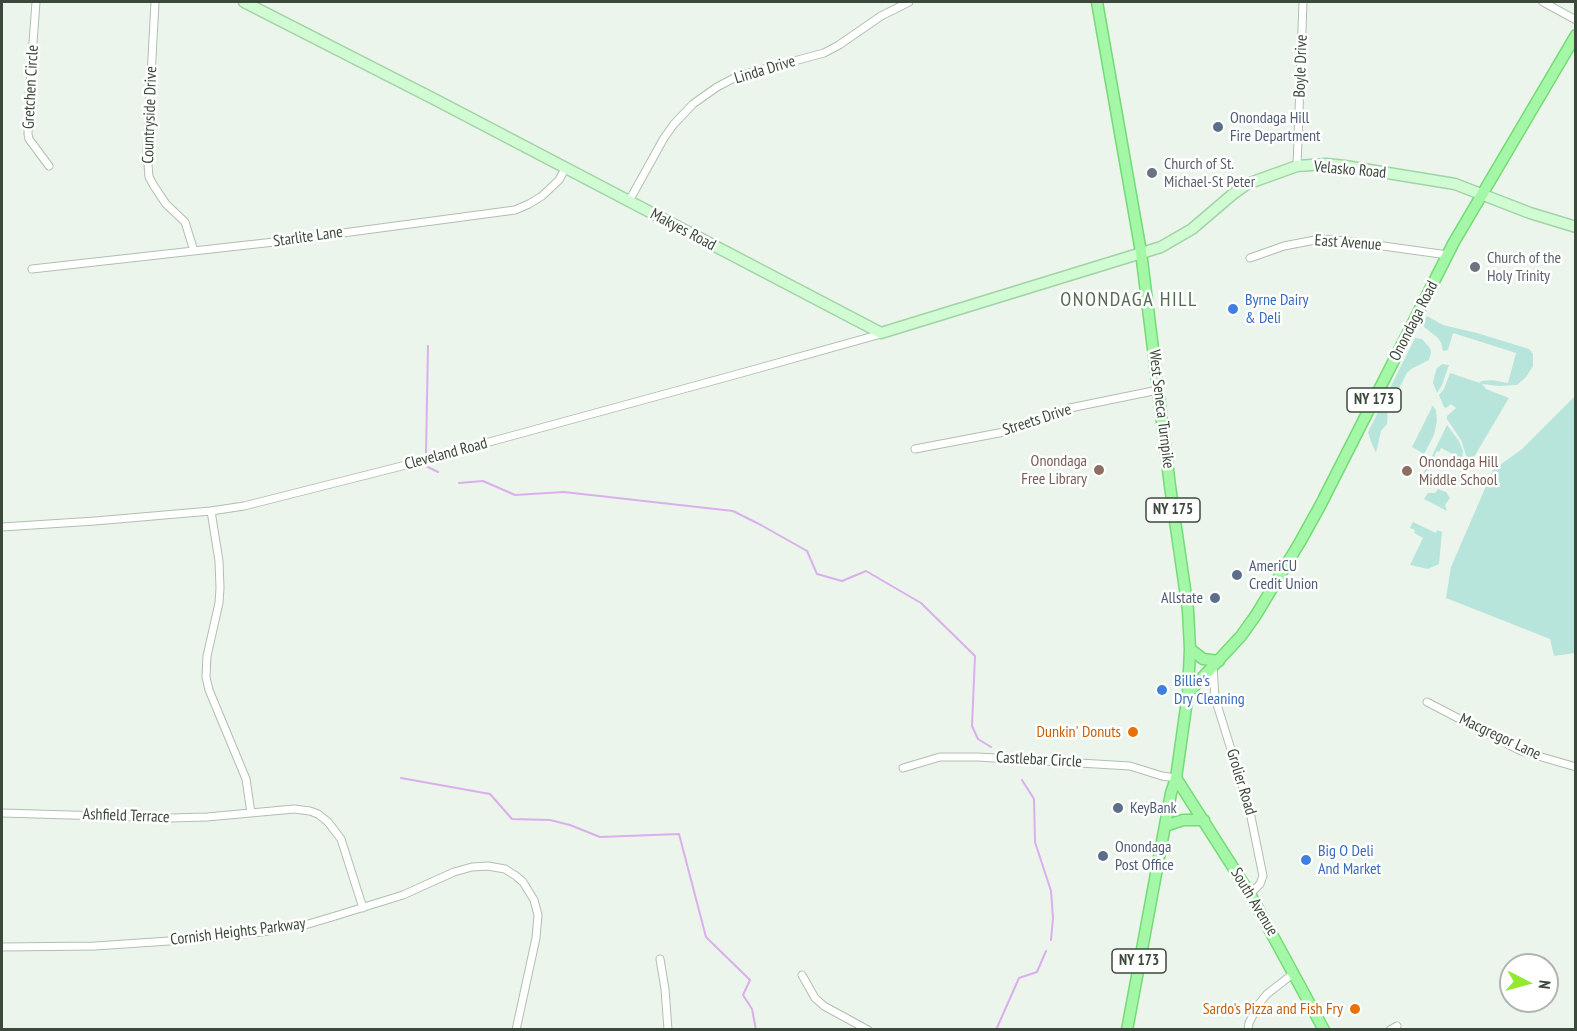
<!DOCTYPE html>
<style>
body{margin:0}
#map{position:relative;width:1577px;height:1031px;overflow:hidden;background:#ecf5ec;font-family:"PT Sans Narrow",sans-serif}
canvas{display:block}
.frame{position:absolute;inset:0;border:3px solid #3b493a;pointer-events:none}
.north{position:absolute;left:1499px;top:953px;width:60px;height:60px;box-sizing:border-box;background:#fff;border:2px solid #b1b6b0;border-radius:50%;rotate:96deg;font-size:16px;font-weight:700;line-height:24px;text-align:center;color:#3b493a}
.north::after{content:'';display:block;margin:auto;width:21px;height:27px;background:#91ea2e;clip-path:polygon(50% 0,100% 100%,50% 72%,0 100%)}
</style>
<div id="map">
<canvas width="1577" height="1031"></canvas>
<div class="frame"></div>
<div class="north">N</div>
</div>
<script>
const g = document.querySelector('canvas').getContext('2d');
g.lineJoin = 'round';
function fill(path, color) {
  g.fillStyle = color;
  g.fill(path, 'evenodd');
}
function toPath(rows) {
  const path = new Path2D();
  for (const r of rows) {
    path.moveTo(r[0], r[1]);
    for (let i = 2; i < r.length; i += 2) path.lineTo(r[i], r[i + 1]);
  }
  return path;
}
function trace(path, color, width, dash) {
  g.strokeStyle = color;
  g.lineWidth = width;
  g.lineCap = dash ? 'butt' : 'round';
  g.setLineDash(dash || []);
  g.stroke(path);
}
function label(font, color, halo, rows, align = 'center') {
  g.font = font + ' "PT Sans Narrow",sans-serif';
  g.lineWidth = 5;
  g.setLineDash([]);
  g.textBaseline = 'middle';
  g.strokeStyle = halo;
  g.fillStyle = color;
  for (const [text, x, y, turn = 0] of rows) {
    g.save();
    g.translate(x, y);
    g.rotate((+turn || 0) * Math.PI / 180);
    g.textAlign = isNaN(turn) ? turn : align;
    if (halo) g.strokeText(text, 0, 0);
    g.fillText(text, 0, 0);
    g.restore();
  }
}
const green = toPath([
 [1427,316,1443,325,1477,333,1529,349,1533,354,1533,366,1526,377,1517,385,1499,386,1482,384,1486,389,1509,398,1455,489,1454,484,1466,461,1466,455,1461,440,1447,419,1447,416,1456,408,1451,404,1446,408,1444,407,1439,395,1444,389,1450,373,1480,383,1481,381,1492,380,1508,383,1516,353,1453,333,1448,350,1443,351,1441,343,1438,338,1424,327,1423,324],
 [1415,338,1422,339,1430,348,1431,352,1429,360,1411,369,1407,373,1388,410,1387,424,1381,431,1376,453,1371,442,1368,432],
 [1442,364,1449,365,1442,385,1437,393,1433,383,1434,377,1437,368],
 [1575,396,1575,653,1554,656,1550,639,1446,598,1451,567,1493,470,1522,449],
 [1431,406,1433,406,1436,410,1437,421,1434,435,1424,454,1412,447,1432,407],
 [1447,425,1459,441,1463,451,1462,459,1441,448,1439,452,1437,451,1425,475,1423,474],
 [1438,489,1446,492,1450,498,1445,505,1447,511,1424,499,1428,493,1435,493],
 [1413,522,1436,533,1437,530,1442,532,1439,564,1428,569,1410,565,1423,538,1414,533,1415,530,1410,528]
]);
const stream = toPath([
 [426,454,428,346],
 [426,466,438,472],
 [459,483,483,481,515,495,564,492,733,511,761,525,807,551,817,574,842,581,866,571,921,603,975,656,972,726,978,739,991,747],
 [401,778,490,794,512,819,550,820,570,825,600,837,679,834,706,937,750,980,743,995,752,1009,756,1030],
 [1022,780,1034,799,1035,842,1051,891,1053,918,1051,940],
 [996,1030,1019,978,1037,972,1046,951]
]);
const street = toPath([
 [36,2,29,97,28,134,29,139,49,166],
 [155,2,147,151,149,177,154,186,166,204,185,222,194,251],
 [1543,2,1576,20],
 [1297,166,1303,2],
 [629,201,664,138,674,124,693,104,717,87,738,76,824,53,839,45,881,16,909,2],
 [1250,258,1284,246,1320,239,1347,241,1448,255],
 [32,269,283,241,515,210,529,204,542,196,559,180,566,167],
 [915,449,1004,432,1070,408,1158,390],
 [211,511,219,561,220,588,219,603,207,656,206,677,209,690,246,779,251,813],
 [2,527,95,521,211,511,244,506,398,467,738,374,881,334],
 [1213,667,1215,698,1249,807,1263,876,1260,884,1250,894],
 [1427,702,1521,751,1576,767],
 [903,768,940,757,978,757,1130,766,1162,776,1176,778],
 [2,813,171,818,207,817,294,809,310,811,318,814,328,822,341,839,363,908],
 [2,947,95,946,199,939,261,932,305,925,332,917,403,895,454,872,472,867,488,866,505,869,516,876,523,882,534,900,538,915,536,938,516,1030],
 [660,959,665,989,668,1030],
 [802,975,815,998,824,1006,868,1030],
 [1248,1030,1249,1023,1258,1005,1267,994,1294,973],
 [1390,1030,1397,1026]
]);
const secondary = toPath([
 [244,2,436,100,881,333,1161,247,1192,229,1233,194,1247,184,1297,166,1326,164,1345,166,1455,184,1530,213,1576,227]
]);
const primary = toPath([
 [1097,2,1141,252,1170,486,1188,610,1190,649,1188,693,1176,778,1171,793,1127,1030],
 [1190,649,1203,659,1219,661],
 [1188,693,1241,636,1256,615,1300,542,1320,506,1454,242,1576,35],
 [1176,778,1250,894,1324,1030],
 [1165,826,1183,820,1204,820]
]);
const markers = [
 [1218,127,6,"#5c6f8a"],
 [1152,173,6,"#6b7280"],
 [1475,267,6,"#6b7280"],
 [1233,309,6,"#3f7fe0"],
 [1099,470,6,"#8d6e63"],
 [1407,471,6,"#8d6e63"],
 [1237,575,6,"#5c6f8a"],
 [1215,598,6,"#5c6f8a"],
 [1162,690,6,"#3f7fe0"],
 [1133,732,6,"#e8710a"],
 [1118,808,6,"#5c6f8a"],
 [1103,856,6,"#5c6f8a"],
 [1306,860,6,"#3f7fe0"],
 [1355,1009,6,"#e8710a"]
];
const shields = [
 [1374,400,54],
 [1173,510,54],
 [1139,961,54]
];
const shieldNames = [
 ["NY 173",1374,400],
 ["NY 175",1173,510],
 ["NY 173",1139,961]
];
const streetNames = [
 ["Boyle Drive",1301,66,-88],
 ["Linda Drive",765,70,-17],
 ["Gretchen Circle",31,87,-87],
 ["Countryside Drive",150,115,-88],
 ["Velasko Road",1350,170,5],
 ["Makyes Road",683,230,28],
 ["Starlite Lane",308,237,-8],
 ["East Avenue",1348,243,4],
 ["Onondaga Road",1414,321,-63],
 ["West Seneca Turnpike",1161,409,83],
 ["Streets Drive",1037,420,-18],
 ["Cleveland Road",446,454,-15],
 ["Macgregor Lane",1500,737,25],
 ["Castlebar Circle",1039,760,3],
 ["Grolier Road",1241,782,73],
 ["Ashfield Terrace",126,816,2],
 ["South Avenue",1254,902,59],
 ["Cornish Heights Parkway",238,932,-7]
];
const serviceNames = [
 ["Onondaga Hill",1230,118],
 ["Fire Department",1230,136],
 ["AmeriCU",1249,566],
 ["Credit Union",1249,584],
 ["Allstate",1203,598,"right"],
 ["KeyBank",1130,808],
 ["Onondaga",1115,847],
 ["Post Office",1115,865]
];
const worshipNames = [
 ["Church of St.",1164,164],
 ["Michael-St Peter",1164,182],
 ["Church of the",1487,258],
 ["Holy Trinity",1487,276]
];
const shopNames = [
 ["Byrne Dairy",1245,300],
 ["& Deli",1245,318],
 ["Billie's",1174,681],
 ["Dry Cleaning",1174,699],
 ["Big O Deli",1318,851],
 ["And Market",1318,869]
];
const educationNames = [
 ["Onondaga",1087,461],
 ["Free Library",1087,479],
 ["Onondaga Hill",1419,462,"left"],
 ["Middle School",1419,480,"left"]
];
const foodNames = [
 ["Dunkin' Donuts",1121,732],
 ["Sardo's Pizza and Fish Fry",1343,1009]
];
const quarterNames = [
 ["ONONDAGA HILL",1129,300]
];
fill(green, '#b8e5db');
trace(stream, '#dbaeec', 2);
trace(street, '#afc0af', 9);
trace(secondary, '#a1d4a4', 13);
trace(primary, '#73dc75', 13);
trace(street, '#fff', 7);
trace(secondary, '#d0fbd3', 10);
trace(primary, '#a3f7a6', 10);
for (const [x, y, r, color] of markers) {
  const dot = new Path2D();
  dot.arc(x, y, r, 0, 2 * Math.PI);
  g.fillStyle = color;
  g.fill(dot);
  trace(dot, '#fff', 2);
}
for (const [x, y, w] of shields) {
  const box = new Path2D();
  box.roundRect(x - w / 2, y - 12, w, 24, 4.5);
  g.fillStyle = '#fff';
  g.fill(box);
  trace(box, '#3b493a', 1.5);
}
label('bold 15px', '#3b493a', null, shieldNames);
label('16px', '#3b493a', '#fff', streetNames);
label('16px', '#4e5e75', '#fff', serviceNames, 'left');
label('16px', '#5b616d', '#fff', worshipNames, 'left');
label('16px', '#366cbe', '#fff', shopNames, 'left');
label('16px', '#785e54', '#fff', educationNames, 'right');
label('16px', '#c56008', '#fff', foodNames, 'right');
g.letterSpacing = '1.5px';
label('20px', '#546b52', '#fff', quarterNames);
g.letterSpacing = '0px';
</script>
